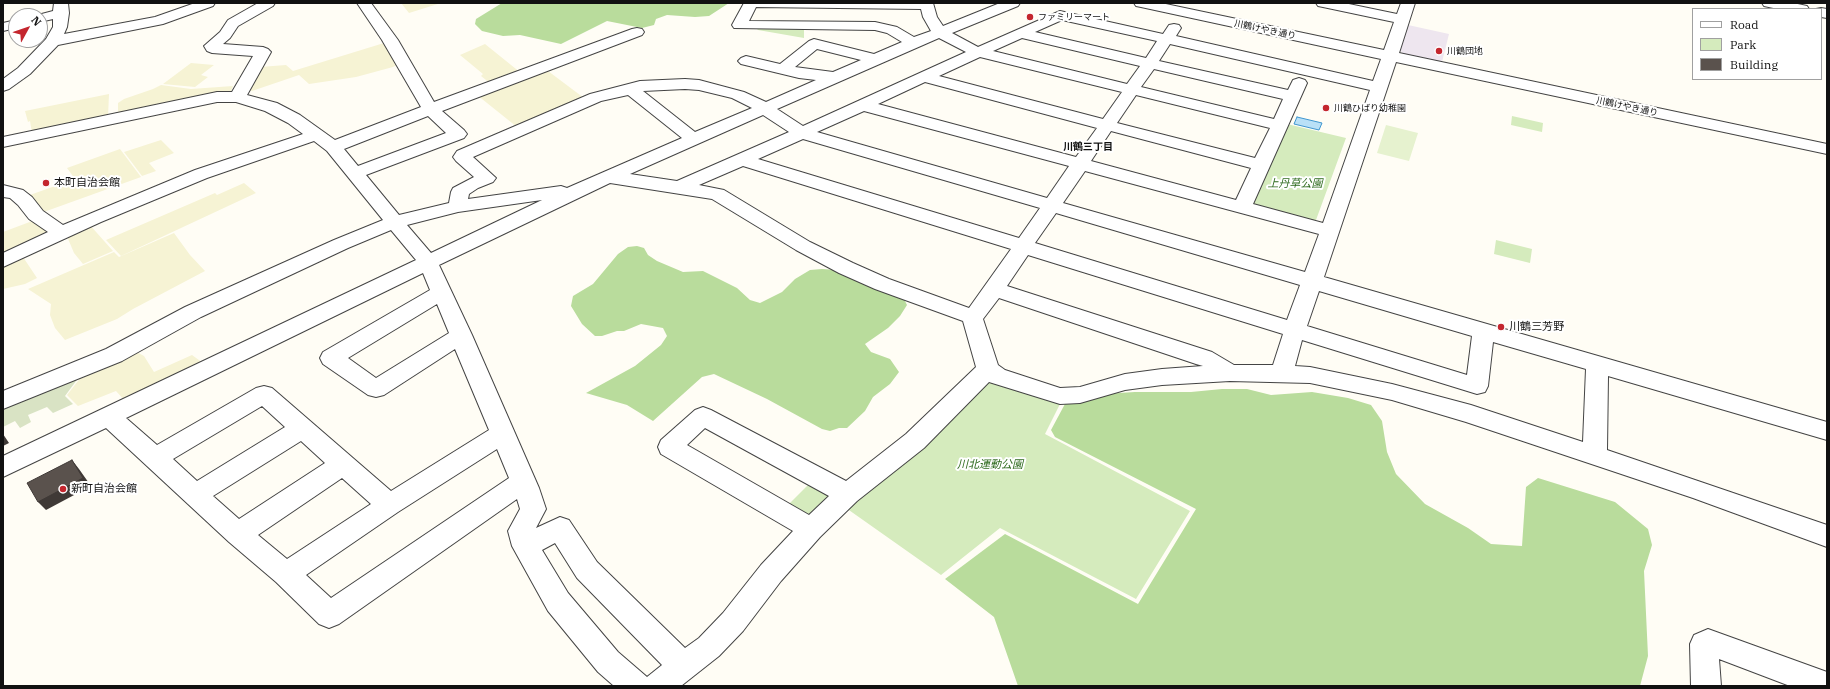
<!DOCTYPE html>
<meta charset="utf-8">
<style>
body{margin:0}
#map{position:relative;width:1830px;height:689px;overflow:hidden;background:#fffdf5;font-family:"IBM Plex Serif",serif}
canvas{display:block}
.frame{position:absolute;inset:0;border:4px solid #111;pointer-events:none}
.legend{position:absolute;left:1692px;top:8px;width:130px;height:72px;box-sizing:border-box;background:#fff;border:1px solid #a0a0a0;margin:0;padding:5px 7px;list-style:none;font-size:12px;color:#111}
.legend li{display:flex;align-items:center;gap:8px;height:20px}
.legend b{width:20px;border:1px solid #a0a0a0}
.north{position:absolute;left:8px;top:8px;width:40px;height:40px;box-sizing:border-box;background:#fff;border:1px solid #a0a0a0;border-radius:50%;rotate:50deg;font-size:11px;font-weight:700;line-height:16px;text-align:center;color:#111}
.north::after{content:'';display:block;margin:auto;width:14px;height:18px;background:#c4262e;clip-path:polygon(50% 0,100% 100%,50% 72%,0 100%)}
</style>
<div id="map">
<canvas width="1830" height="689"></canvas>
<div class="frame"></div>
<ul class="legend">
<li><b style="height:5px;background:#fff"></b>Road</li>
<li><b style="height:11px;background:#d5ebbd"></b>Park</li>
<li><b style="height:11px;background:#5a524d"></b>Building</li>
</ul>
<div class="north">N</div>
</div>
<script>
const g = document.querySelector('canvas').getContext('2d');
g.lineJoin = 'round';
function fill(path, color) {
  g.fillStyle = color;
  g.fill(path, 'evenodd');
}
function toPath(rows) {
  const path = new Path2D();
  for (const r of rows) {
    path.moveTo(r[0], r[1]);
    for (let i = 2; i < r.length; i += 2) path.lineTo(r[i], r[i + 1]);
  }
  return path;
}
function trace(path, color, width, dash) {
  g.strokeStyle = color;
  g.lineWidth = width;
  g.lineCap = dash ? 'butt' : 'round';
  g.setLineDash(dash || []);
  g.stroke(path);
}
function label(font, color, halo, rows, align = 'center') {
  g.font = font + ' "IBM Plex Serif","Noto Sans JP",serif';
  g.lineWidth = 4;
  g.setLineDash([]);
  g.textBaseline = 'middle';
  g.strokeStyle = halo;
  g.fillStyle = color;
  for (const [text, x, y, turn = 0] of rows) {
    g.save();
    g.translate(x, y);
    g.rotate((+turn || 0) * Math.PI / 180);
    g.textAlign = isNaN(turn) ? turn : align;
    if (halo) g.strokeText(text, 0, 0);
    g.fillText(text, 0, 0);
    g.restore();
  }
}
const industrial = toPath([
 [1408,25,1449,34,1442,62,1403,54,1400,50]
]);
const farmland = toPath([
 [401,3,441,3,409,13],
 [384,43,397,65,393,67,356,77,309,84,299,75,252,91,249,90,260,67,286,65,293,71],
 [485,44,521,73,491,84,481,76,483,74,460,55],
 [191,63,214,65,201,75,208,77,195,87,163,84],
 [544,68,584,98,517,127,477,95],
 [161,85,191,89,233,86,231,91,118,114,118,103,124,99,153,89],
 [109,94,108,117,32,133,30,121,28,122,25,111],
 [161,140,174,153,149,163,156,171,142,176,124,152],
 [120,149,141,177,41,213,27,196,75,179,67,168],
 [244,183,256,193,121,256,106,240,215,193,217,195],
 [35,220,57,234,3,259,3,232],
 [89,224,113,251,83,264,74,253,66,234],
 [174,233,190,255,205,271,133,309,117,319,65,340,55,328,50,315,51,304,28,289,114,252,119,257],
 [23,257,37,278,25,284,3,289,3,265],
 [131,349,144,356,154,372,192,355,203,363,125,401,116,391,78,406,67,395,85,372]
]);
const green = toPath([
 [756,28,804,28,804,38,758,30],
 [1512,116,1543,123,1542,132,1511,125],
 [1287,124,1346,138,1316,220,1312,222,1250,205],
 [1496,240,1532,249,1530,263,1494,254],
 [995,382,1061,402,1045,434,1190,511,1136,599,1000,528,941,575,846,508,983,383],
 [812,481,831,497,809,517,786,507]
]);
const forest = toPath([
 [502,3,729,3,709,16,695,17,667,15,656,19,654,25,642,28,607,21,561,44,520,35,503,36,482,31,475,24,476,19],
 [637,246,644,248,648,255,657,261,683,272,703,271,737,288,750,300,760,303,782,292,795,279,810,270,822,269,838,270,904,299,907,305,900,316,888,328,865,344,871,352,890,359,899,372,890,384,873,397,865,411,847,428,839,428,830,431,822,429,767,399,714,374,702,377,653,421,627,405,586,393,635,366,661,345,667,336,663,328,641,324,624,331,617,331,602,336,595,336,582,324,571,306,573,296,593,284,618,254,628,247],
 [1222,389,1247,389,1271,395,1312,392,1348,398,1371,405,1382,421,1387,452,1396,474,1425,504,1468,528,1491,544,1522,546,1526,487,1538,478,1615,502,1648,529,1652,545,1644,571,1648,656,1640,686,1018,686,994,617,945,579,1005,534,1138,604,1196,509,1055,437,1051,430,1066,402,1104,394,1135,392,1191,392]
]);
const cemetery = toPath([
 [82,373,65,396,73,404,53,413,47,407,28,415,31,422,20,428,15,421,3,427,3,404]
]);
const pitch = toPath([
 [1386,125,1418,133,1409,161,1377,153]
]);
const water = toPath([
 [1297,117,1322,123,1319,130,1294,124,1297,117]
]);
const minor = toPath([
 [54,3,68,3,69,13,67,27,64,34,155,17,195,3,215,3,213,6,163,24,58,45,30,74,9,89,3,91,3,79,18,68,46,39,53,27,53,19,40,22,40,16,34,16,53,11,54,3],
 [258,3,275,3,273,6,238,26,230,38,223,44,263,47,268,49,271,52,247,95,277,103,300,115,335,140,421,107,382,40,357,3,371,3,398,40,434,102,632,29,637,28,642,29,644,32,642,35,442,111,464,130,467,134,464,138,366,175,399,215,449,203,451,192,453,188,474,177,456,161,453,157,457,151,590,94,640,81,685,79,699,80,744,92,766,102,816,80,799,78,741,64,738,61,741,58,746,56,780,64,809,41,814,39,874,54,902,42,887,33,875,30,734,28,732,25,744,3,933,3,937,17,943,26,1000,3,1020,3,1018,6,952,33,978,47,1060,11,1163,34,1169,25,1174,24,1179,25,1181,28,1176,36,1373,81,1381,59,1141,7,1136,6,1134,3,1161,3,1384,50,1394,22,1323,7,1318,6,1316,3,1344,3,1397,14,1401,3,1415,3,1399,53,1827,144,1827,154,1396,62,1324,277,1827,422,1827,440,1608,376,1607,450,1827,525,1827,547,1693,498,1466,422,1392,400,1310,383,1230,381,1162,385,1125,390,1080,403,1060,404,989,382,924,448,857,501,820,537,781,581,743,631,719,656,681,686,614,686,598,672,548,611,512,546,508,531,520,509,517,499,339,624,329,628,319,624,276,582,229,542,106,428,3,477,3,456,416,260,391,230,348,248,201,317,122,361,3,409,3,391,106,349,185,307,334,240,383,220,327,151,314,141,207,178,101,222,3,267,3,253,48,232,29,219,18,205,10,198,3,197,3,185,23,190,32,197,43,211,63,225,195,170,303,134,288,123,265,111,236,102,217,102,3,147,3,137,217,92,232,92,253,56,212,53,207,51,204,46,220,32,228,20,258,3],
 [756,7,921,9,923,17,931,31,914,37,897,27,875,22,749,21,756,7],
 [1062,20,1157,41,1146,58,1035,32,1062,20],
 [939,38,966,52,803,126,777,109,939,38],
 [1022,38,1140,66,1127,84,993,51,1022,38],
 [1170,44,1370,90,1323,223,1253,204,1307,83,1305,80,1299,78,1293,80,1288,90,1159,61,1170,44],
 [817,49,861,60,833,72,795,67,817,49],
 [980,57,1122,92,1103,119,939,76,980,57],
 [1154,69,1283,99,1274,119,1141,87,1154,69],
 [925,82,1097,128,1076,157,878,104,925,82],
 [685,89,699,90,732,98,752,108,695,132,643,91,685,89],
 [628,95,682,138,567,188,561,186,468,199,469,194,478,188,493,182,496,178,473,157,601,101,628,95],
 [1136,95,1270,128,1255,158,1117,123,1136,95],
 [864,111,1069,166,1047,198,817,132,864,111],
 [763,115,789,132,677,181,630,174,763,115],
 [428,116,446,133,358,166,344,149,428,116],
 [1111,131,1251,168,1236,200,1091,161,1111,131],
 [803,139,1040,208,1019,238,758,159,803,139],
 [743,166,1011,249,969,308,889,279,853,263,810,242,724,190,699,185,743,166],
 [1085,171,1319,234,1305,272,1063,203,1085,171],
 [610,183,712,199,796,250,839,273,875,289,963,321,976,367,906,434,846,481,711,410,703,407,695,410,661,440,658,447,661,454,793,531,761,565,723,613,699,638,685,648,597,562,569,520,560,517,536,528,546,509,539,488,472,335,439,265,610,183],
 [542,200,431,253,407,225,458,212,542,200],
 [1056,213,1300,285,1287,320,1035,243,1056,213],
 [1028,255,1283,334,1273,365,1234,365,1212,352,1007,286,1028,255],
 [423,273,430,290,323,352,320,358,323,364,368,395,376,397,384,395,455,349,489,430,391,491,272,388,264,386,256,388,157,445,126,418,423,273],
 [1319,291,1472,336,1467,375,1307,326,1319,291],
 [999,298,1196,364,1203,366,1162,369,1125,374,1080,387,1060,388,1005,370,998,365,983,319,999,298],
 [437,304,449,333,376,378,348,358,437,304],
 [1302,340,1477,394,1485,392,1488,386,1493,342,1586,369,1583,442,1471,405,1392,384,1310,367,1295,366,1302,340],
 [262,406,285,427,197,481,173,459,262,406],
 [705,428,829,496,809,515,687,445,705,428],
 [301,441,325,463,239,519,213,496,301,441],
 [497,449,509,478,331,598,306,575,398,512,497,449],
 [342,478,371,504,287,559,258,535,342,478],
 [555,543,577,578,662,665,647,677,618,652,568,593,542,550,555,543],
 [1762,3,1793,3,1807,6,1809,9,1778,9,1764,6,1762,3],
 [1821,8,1827,9,1827,18,1821,17,1821,9,1816,9,1821,8],
 [16,20,16,28,3,31,3,23,16,20],
 [1708,629,1827,672,1827,686,1790,686,1719,659,1721,686,1691,686,1690,644,1694,635,1708,629]
]);
const shadedWall = toPath([
 [3,434,9,443,3,446],
 [72,460,79,469,91,486,46,510,38,502]
]);
const building = toPath([
 [72,460,83,478,38,502,27,483,72,460]
]);
const markers = [
 [1030,17,4,"#c4262e"],
 [1439,51,4,"#c4262e"],
 [1326,108,4,"#c4262e"],
 [46,183,4,"#c4262e"],
 [1501,327,4,"#c4262e"],
 [63,489,4,"#c4262e"]
];
const farPoinames = [
 ["ファミリーマート",1038,17],
 ["川鶴団地",1447,51],
 ["川鶴ひばり幼稚園",1334,108]
];
const farStreetnames = [
 ["川鶴けやき通り",1265,30,12],
 ["川鶴けやき通り",1627,107,12]
];
const farNeighbourhoodnames = [
 ["川鶴三丁目",1088,147]
];
const poiNames = [
 ["本町自治会館",54,183],
 ["川鶴三芳野",1509,327],
 ["新町自治会館",71,489]
];
const parkNames = [
 ["上丹草公園",1295,184],
 ["川北運動公園",990,465]
];
fill(industrial, '#eee6ef');
fill(farmland, '#f6f3d4');
fill(green, '#d5ebbd');
fill(forest, '#b9dc9c');
fill(cemetery, '#d9e3c4');
fill(pitch, '#e6f2cf');
fill(water, '#b9e0f7');
trace(water, '#3f96cf', 1);
trace(minor, '#444', 2);
fill(minor, '#fff');
fill(shadedWall, '#3f3936');
fill(building, '#5a524d');
trace(building, '#3f3936', 1);
for (const [x, y, r, color] of markers) {
  const dot = new Path2D();
  dot.arc(x, y, r, 0, 2 * Math.PI);
  g.fillStyle = color;
  g.fill(dot);
  trace(dot, '#fff', 1.5);
}
label('9px', '#111', '#fff', farPoinames, 'left');
label('9px', '#111', '#fff', farStreetnames);
label('bold 10px', '#111', '#fff', farNeighbourhoodnames);
label('11px', '#111', '#fff', poiNames, 'left');
label('italic 11px', '#2f6b1f', '#fff', parkNames);
</script>
